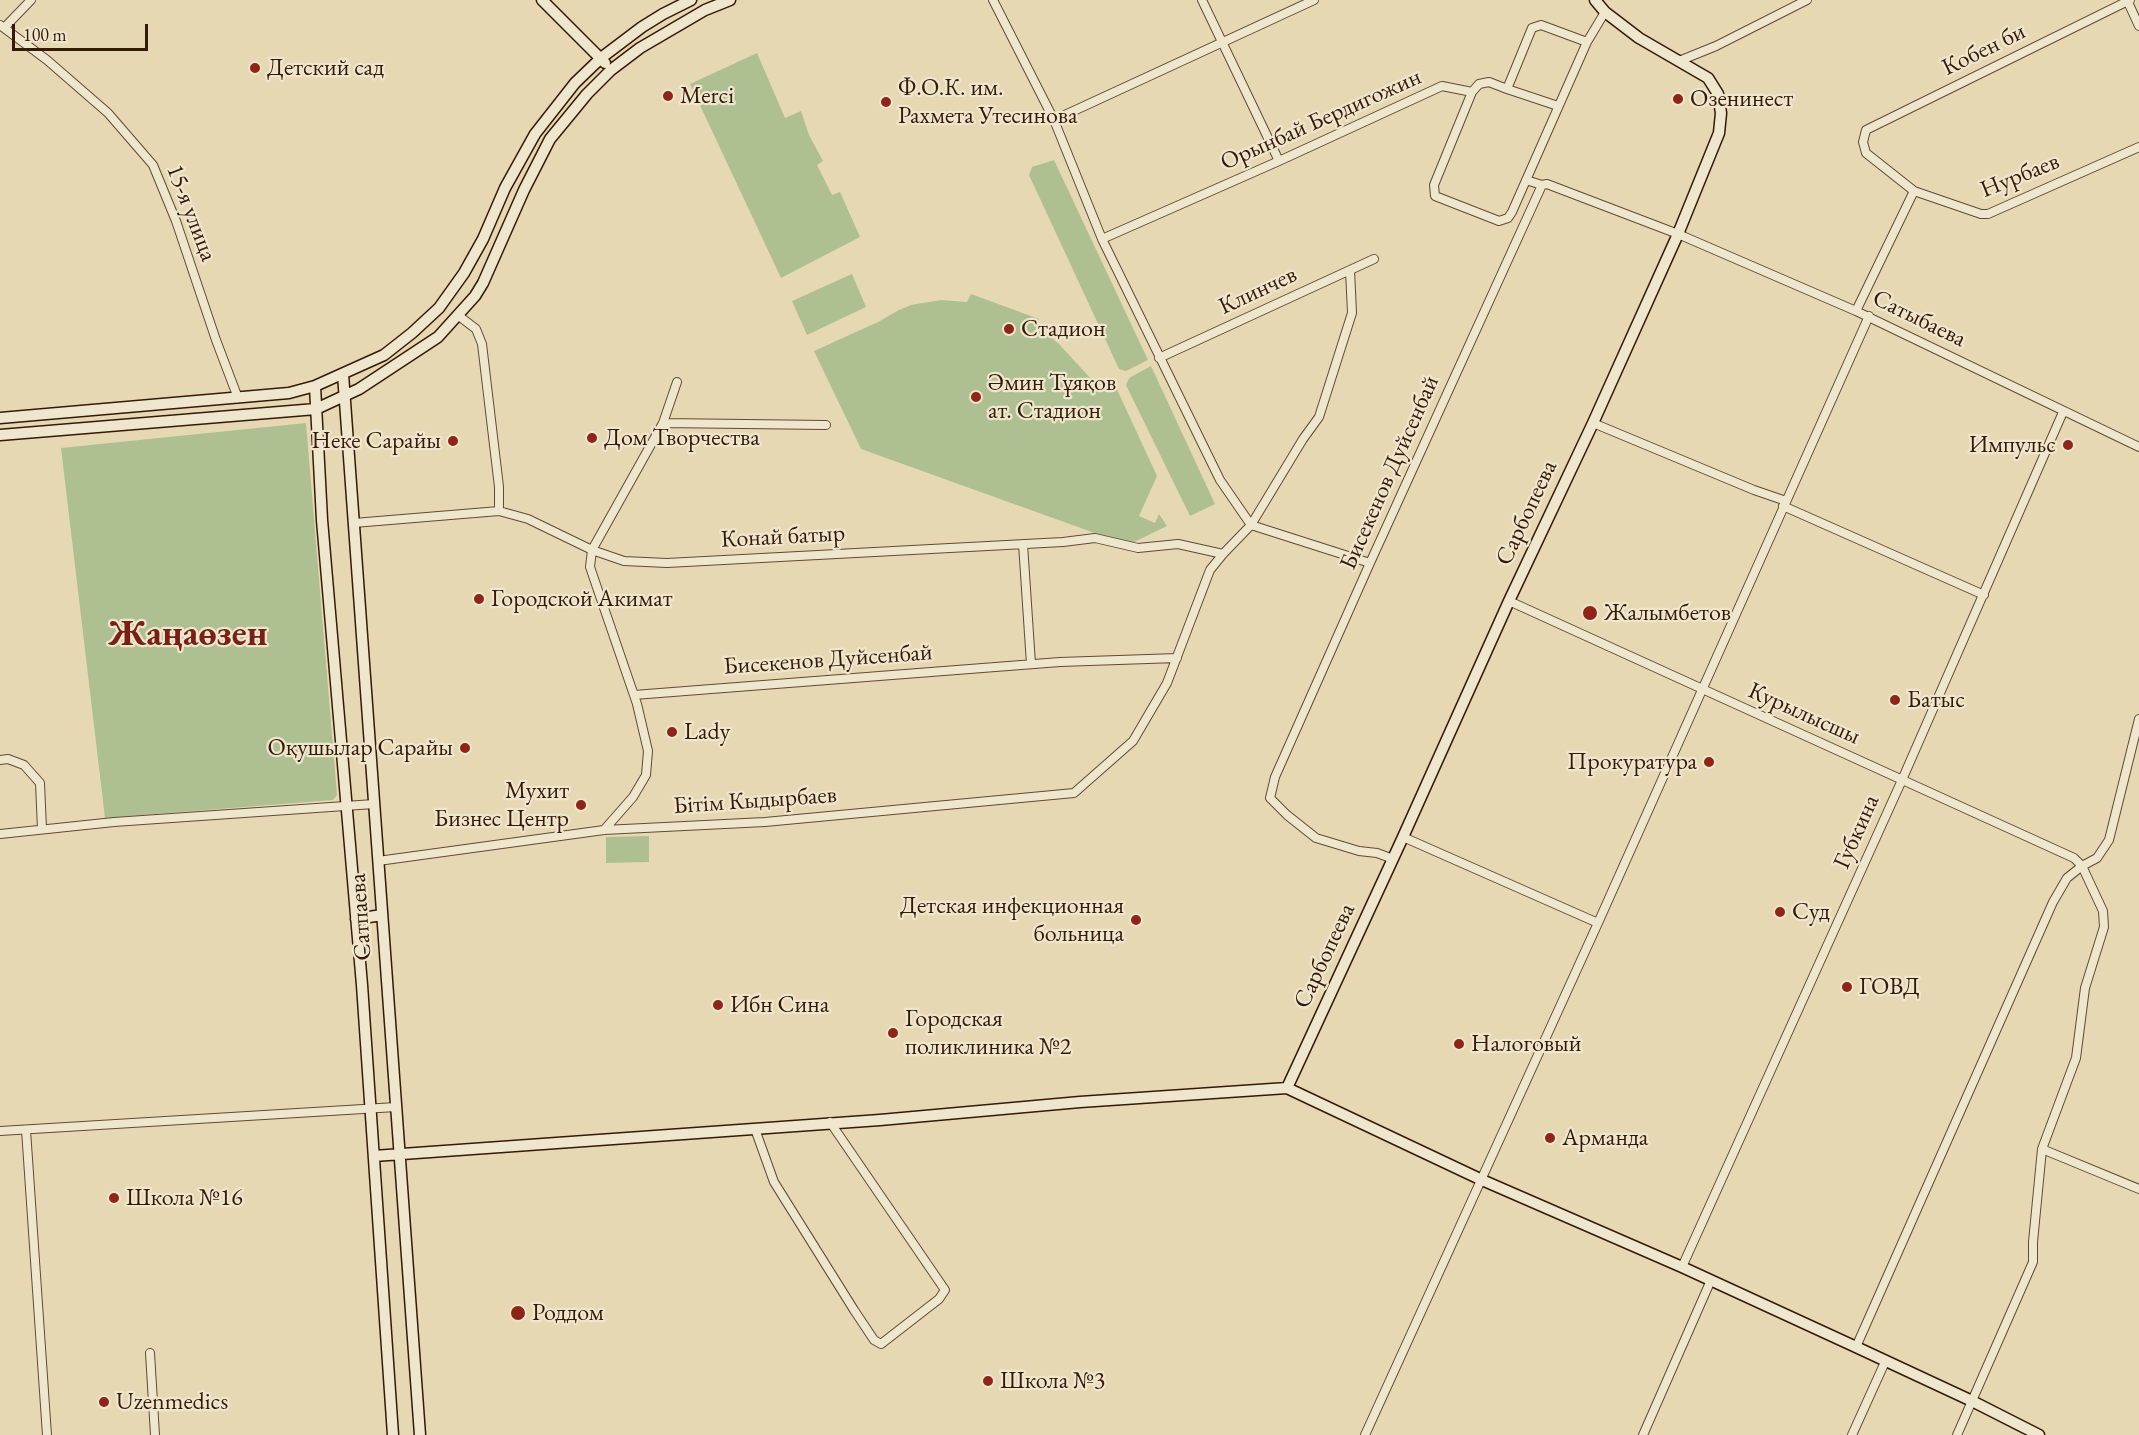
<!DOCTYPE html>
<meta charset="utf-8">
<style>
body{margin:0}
#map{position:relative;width:2139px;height:1435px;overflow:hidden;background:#e6d8b3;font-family:"EB Garamond",serif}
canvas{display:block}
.scale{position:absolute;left:12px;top:24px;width:136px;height:27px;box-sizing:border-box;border:3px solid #351a07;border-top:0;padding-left:8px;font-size:18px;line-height:21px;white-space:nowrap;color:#351a07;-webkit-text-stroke:4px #efe6ce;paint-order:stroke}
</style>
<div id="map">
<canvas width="2139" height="1435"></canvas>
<div class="scale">100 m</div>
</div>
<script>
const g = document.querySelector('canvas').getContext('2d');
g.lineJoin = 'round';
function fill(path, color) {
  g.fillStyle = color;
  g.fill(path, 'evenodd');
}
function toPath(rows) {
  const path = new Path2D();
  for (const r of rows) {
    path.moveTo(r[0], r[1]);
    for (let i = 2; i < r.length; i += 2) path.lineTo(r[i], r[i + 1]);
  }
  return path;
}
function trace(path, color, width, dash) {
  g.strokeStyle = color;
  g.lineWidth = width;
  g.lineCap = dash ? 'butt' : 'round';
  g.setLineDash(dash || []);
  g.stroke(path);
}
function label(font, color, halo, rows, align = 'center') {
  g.font = font + ' "EB Garamond",serif';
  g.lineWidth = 4.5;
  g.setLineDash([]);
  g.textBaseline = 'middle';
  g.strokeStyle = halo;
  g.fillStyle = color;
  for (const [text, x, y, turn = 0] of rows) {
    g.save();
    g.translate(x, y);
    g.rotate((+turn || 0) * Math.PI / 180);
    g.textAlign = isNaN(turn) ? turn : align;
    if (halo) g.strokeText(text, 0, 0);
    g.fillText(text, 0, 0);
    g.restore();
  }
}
const green = toPath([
 [757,53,785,118,801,111,809,135,823,161,817,165,832,195,840,192,860,237,781,278,690,84],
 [1054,160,1148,360,1126,371,1119,369,1029,175,1032,167],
 [852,274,866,307,807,335,792,301],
 [971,294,1039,319,1037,326,1059,344,1092,380,1097,388,1114,383,1157,476,1139,516,1155,523,1159,514,1167,526,1128,545,861,449,814,351,878,322,899,310,911,305,941,300,967,302],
 [1151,366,1215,504,1190,516,1126,385,1129,378],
 [306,423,337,795,333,800,105,818,61,448],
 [649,836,649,862,606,863,606,837]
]);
const street = toPath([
 [993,0,1054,120,1102,239,1220,480,1251,525,1370,563],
 [1202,0,1279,161],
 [2127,0,2139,26],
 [2130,0,1866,130,1863,142,1866,153,1914,191,1981,214,1988,214,2139,147],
 [0,25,47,60,108,113,153,165,176,221,216,340,238,398],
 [5,27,31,0],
 [1679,61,1716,46,1807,0],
 [1507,89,1558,106],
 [1472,92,1479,84,1489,82,1507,89,1532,28,1541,25,1587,42],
 [1054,120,1314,0],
 [1526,180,1542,185,1547,184,1678,234,1856,311,2139,447],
 [1102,239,1279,161,1442,86,1472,92,1434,185,1435,196,1499,221,1508,218,1512,212,1587,42,1605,12],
 [1856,311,1914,191],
 [459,316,476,329,482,344,499,487,499,511],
 [1159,358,1374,259],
 [663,423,826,425],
 [1593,423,1754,490,1786,501],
 [1783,506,1984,595],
 [354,523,499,511,528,519,592,550,624,561,667,563,1063,542,1095,538,1138,548,1178,544,1223,554],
 [1023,544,1031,664],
 [1509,601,2074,858,2082,866,2103,911,2104,927,2085,988,2076,1058,2042,1149,2033,1242,2033,1262,1957,1435],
 [634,695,1060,662,1177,658],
 [0,760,8,759,24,765,40,783,42,829],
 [604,830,633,797,646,775,648,751,637,704,590,567,592,550,663,423,677,382],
 [0,834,114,822,374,804],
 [1403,837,1598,923],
 [1393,859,1377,853,1359,851,1316,838,1287,815,1270,798,1275,777,1370,563,1542,185],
 [378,861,604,830,765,822,1074,793,1133,741,1167,683,1210,570,1223,554,1251,525,1303,439,1319,417,1352,313,1350,270],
 [755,1129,774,1182,854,1310,874,1340,881,1344,939,1299,945,1290,830,1122],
 [26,1130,47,1435],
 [0,1131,396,1107],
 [2042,1149,2139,1189],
 [1682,1267,1902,780,2063,412],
 [1856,1347,2053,902,2067,878,2082,866,2097,858,2109,840,2139,719],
 [150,1353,155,1435],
 [1365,1435,1598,923,1869,316],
 [1643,1435,1711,1280],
 [1852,1435,1885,1362]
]);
const secondary = toPath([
 [542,0,605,63],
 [343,374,420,1435],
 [315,386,322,520,362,985,393,1435],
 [0,418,289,393,315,386,384,355,412,333,439,308,464,273,483,239,505,188,535,134,575,83,601,58,642,27,663,14,691,0],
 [0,435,316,409,359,389,438,337,475,296,483,283,524,190,550,139,587,94,611,70,640,48,705,10,730,0],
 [356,919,382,915],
 [1287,1088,1403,837,1509,601,1593,423,1678,234,1719,133,1721,113,1718,94,1708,78,1639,38,1605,12,1595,0],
 [374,1156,880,1120,1080,1102,1287,1088,1482,1180,1682,1267,1856,1347,1972,1401,2039,1435]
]);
const markers = [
 [255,68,6,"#8f2418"],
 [668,96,6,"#8f2418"],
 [1678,99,6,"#8f2418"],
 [886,102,6,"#8f2418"],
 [1009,329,6,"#8f2418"],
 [976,397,6,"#8f2418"],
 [592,438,6,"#8f2418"],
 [453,441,6,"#8f2418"],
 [2068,445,6,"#8f2418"],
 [479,599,6,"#8f2418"],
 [1590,613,8,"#8f2418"],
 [1895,700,6,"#8f2418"],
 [672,732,6,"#8f2418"],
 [465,748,6,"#8f2418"],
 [1709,762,6,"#8f2418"],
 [581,805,6,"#8f2418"],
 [1780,912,6,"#8f2418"],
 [1136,920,6,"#8f2418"],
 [1847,987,6,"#8f2418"],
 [718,1005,6,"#8f2418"],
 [893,1033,6,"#8f2418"],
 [1459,1044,6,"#8f2418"],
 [1550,1138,6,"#8f2418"],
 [114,1198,6,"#8f2418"],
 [518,1313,8,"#8f2418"],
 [988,1381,6,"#8f2418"],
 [104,1402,6,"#8f2418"]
];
const streetNames = [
 ["Кобен би",1984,50,-26],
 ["Орынбай Бердигожин",1321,120,-24],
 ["Нурбаев",2020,176,-22],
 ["15-я улица",191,213,69],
 ["Клинчев",1258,291,-25],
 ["Сатыбаева",1919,319,26],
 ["Бисекенов Дуйсенбай",1390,473,-66],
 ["Сарбопеева",1527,513,-65],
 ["Конай батыр",783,537,-3],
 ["Бисекенов Дуйсенбай",828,660,-4],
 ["Курылысшы",1804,714,24],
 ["Бiтiм Кыдырбаев",755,801,-4],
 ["Губкина",1857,832,-66],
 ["Сатпаева",361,917,-94],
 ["Сарбопеева",1325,956,-65]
];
const poiNames = [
 ["Детский сад",267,68],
 ["Ф.О.К. им.",898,88],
 ["Рахмета Утесинова",898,116],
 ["Merci",680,96],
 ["Озенинест",1690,99],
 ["Стадион",1021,329],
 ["Әмин Тұяқов",988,383],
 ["ат. Стадион",988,411],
 ["Дом Творчества",604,438],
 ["Неке Сарайы",441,441,"right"],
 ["Импульс",2056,445,"right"],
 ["Городской Акимат",491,599],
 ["Жалымбетов",1604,613],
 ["Батыс",1907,700],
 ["Lady",684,732],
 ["Оқушылар Сарайы",453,748,"right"],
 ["Прокуратура",1697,762,"right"],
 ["Мухит",569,791,"right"],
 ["Бизнес Центр",569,819,"right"],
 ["Детская инфекционная",1124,906,"right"],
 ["больница",1124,934,"right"],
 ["Суд",1792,912],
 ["ГОВД",1859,987],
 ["Ибн Сина",730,1005],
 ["Городская",905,1019],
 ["поликлиника №2",905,1047],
 ["Налоговый",1471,1044],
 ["Арманда",1562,1138],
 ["Школа №16",126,1198],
 ["Роддом",532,1313],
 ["Школа №3",1000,1381],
 ["Uzenmedics",116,1402]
];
const townNames = [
 ["Жаңаөзен",188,635]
];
fill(green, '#aec091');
trace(street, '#614a32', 10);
trace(secondary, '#351a07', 13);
trace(street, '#efe6ce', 8);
trace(secondary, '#efe6ce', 10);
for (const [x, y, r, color] of markers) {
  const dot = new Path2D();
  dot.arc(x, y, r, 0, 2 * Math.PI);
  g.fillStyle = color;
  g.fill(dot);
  trace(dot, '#efe6ce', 2);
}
label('24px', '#351a07', '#efe6ce', streetNames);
label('24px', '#351a07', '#efe6ce', poiNames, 'left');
label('bold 36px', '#7a1f14', '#efe6ce', townNames);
</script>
